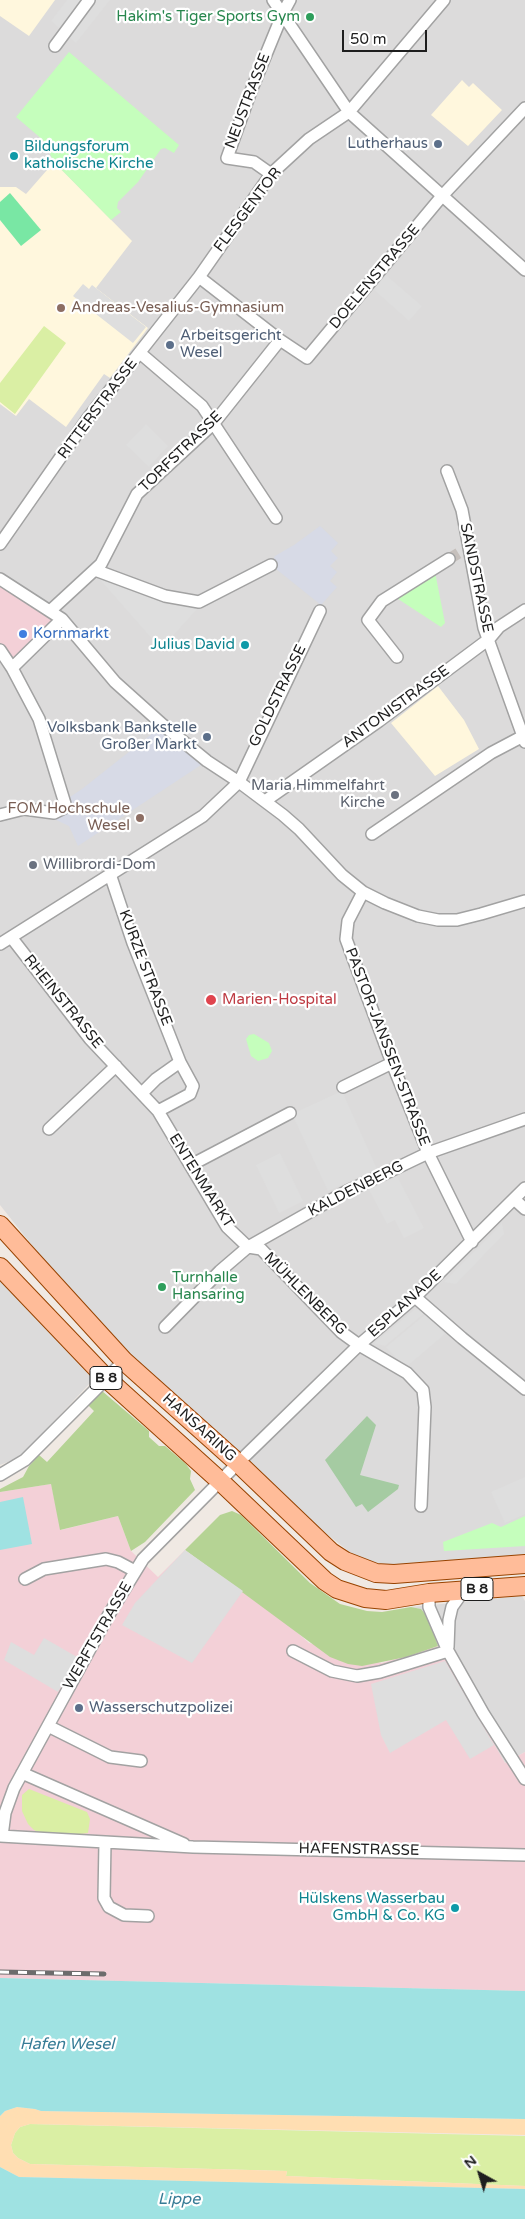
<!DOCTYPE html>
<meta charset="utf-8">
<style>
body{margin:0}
#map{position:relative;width:525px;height:2219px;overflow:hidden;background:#f0e9e3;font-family:"Varela Round",sans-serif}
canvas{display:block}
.north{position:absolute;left:455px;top:2149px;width:50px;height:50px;-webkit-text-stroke:4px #fff;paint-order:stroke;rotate:321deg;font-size:14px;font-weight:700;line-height:20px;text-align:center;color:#1e1e1e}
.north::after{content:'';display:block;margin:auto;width:18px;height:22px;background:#1e1e1e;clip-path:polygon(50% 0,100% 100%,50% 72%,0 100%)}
.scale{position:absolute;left:342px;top:30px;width:85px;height:22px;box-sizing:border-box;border:2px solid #1e1e1e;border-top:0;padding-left:6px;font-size:15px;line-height:18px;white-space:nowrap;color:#1e1e1e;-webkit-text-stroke:4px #fff;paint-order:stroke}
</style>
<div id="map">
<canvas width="525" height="2219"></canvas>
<div class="north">N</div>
<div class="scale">50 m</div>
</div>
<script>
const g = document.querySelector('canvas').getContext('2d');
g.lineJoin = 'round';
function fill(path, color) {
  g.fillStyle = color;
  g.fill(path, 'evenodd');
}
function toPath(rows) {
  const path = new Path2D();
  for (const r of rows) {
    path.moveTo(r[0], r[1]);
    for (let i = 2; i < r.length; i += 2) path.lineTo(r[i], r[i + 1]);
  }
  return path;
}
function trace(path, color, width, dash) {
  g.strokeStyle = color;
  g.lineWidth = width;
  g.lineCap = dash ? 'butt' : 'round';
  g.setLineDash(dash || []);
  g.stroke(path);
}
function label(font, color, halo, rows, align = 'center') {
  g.font = font + ' "Varela Round",sans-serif';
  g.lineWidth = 4.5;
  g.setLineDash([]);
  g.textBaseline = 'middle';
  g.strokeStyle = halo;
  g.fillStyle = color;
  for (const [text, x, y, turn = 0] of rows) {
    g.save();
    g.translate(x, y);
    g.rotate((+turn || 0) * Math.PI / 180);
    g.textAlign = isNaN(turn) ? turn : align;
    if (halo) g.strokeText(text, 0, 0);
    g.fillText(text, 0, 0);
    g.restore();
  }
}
const residential = toPath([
 [0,0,525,0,525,1564,429,1571,360,1560,314,1524,124,1361,0,1205],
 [0,1271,93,1380,20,1457,0,1465],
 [522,1596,525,1601,525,1752,505,1763,445,1661,435,1640,427,1616,420,1609,411,1607]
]);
const commercial = toPath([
 [0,579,62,619,12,668,0,650],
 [51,1484,61,1530,118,1516,131,1551,158,1577,185,1550,290,1626,309,1643,382,1663,438,1646,505,1763,525,1752,525,1991,0,1978,0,1492]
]);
const education = toPath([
 [0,0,55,0,29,36,0,16],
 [462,80,469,87,473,83,502,110,468,146,431,115],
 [54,162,132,241,96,288,148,328,110,378,104,374,66,427,29,399,16,416,0,404,0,187,16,187,26,194],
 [438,686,464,720,479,749,435,776,391,723]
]);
const grass = toPath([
 [44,326,66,343,15,414,0,402,0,383],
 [29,1789,87,1812,90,1819,88,1833,72,1835,40,1833,34,1830,28,1824,22,1811,22,1795],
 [30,2124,525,2136,525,2186,286,2176,287,2171,30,2164,18,2158,13,2153,11,2145,15,2133,20,2127]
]);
const forest = toPath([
 [102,1391,149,1431,149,1437,159,1446,165,1446,186,1464,191,1471,190,1479,195,1490,145,1542,131,1551,118,1516,60,1530,51,1484,0,1492,0,1489,23,1477,29,1466,39,1455,47,1462,94,1411,87,1404],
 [232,1511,241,1515,310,1583,340,1604,367,1611,382,1612,411,1607,421,1609,427,1616,438,1646,406,1657,362,1666,348,1664,330,1657,185,1550,220,1515]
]);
const sand = toPath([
 [17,2107,35,2109,41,2111,525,2119,525,2135,30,2124,20,2127,15,2133,11,2145,13,2153,18,2158,30,2164,287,2171,286,2176,525,2186,525,2189,19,2177,0,2167,0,2116,5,2111]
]);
const cemetery = toPath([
 [367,1416,376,1425,360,1475,399,1485,398,1489,368,1512,362,1504,356,1507,325,1460]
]);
const park = toPath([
 [69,52,179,145,174,153,165,148,161,149,138,182,118,202,117,208,121,212,111,220,54,162,43,140,16,117],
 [435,572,445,623,441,627,395,597],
 [254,1034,269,1043,272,1051,268,1058,258,1061,251,1056,246,1039,249,1035],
 [525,1516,525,1546,444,1551,443,1542,492,1523,501,1527]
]);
const pitch = toPath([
 [10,193,41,230,21,246,0,220,0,202]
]);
const parking = toPath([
 [67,0,110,0,76,43,51,21],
 [386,275,422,306,409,321,373,289],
 [83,284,89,289,92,285,146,327,133,343,73,296],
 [146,424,168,446,149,467,126,445],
 [95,574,199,607,161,649],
 [342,1091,377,1169,328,1191,292,1114],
 [280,1153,303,1201,279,1213,256,1165],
 [397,1176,424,1228,404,1238,395,1220,387,1224,369,1190],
 [502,1223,504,1234,456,1284,444,1282],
 [415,1309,426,1312,385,1346,374,1343],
 [427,1313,445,1334,405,1368,386,1347],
 [525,1477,525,1514,505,1523,491,1492],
 [185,1550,243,1591,192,1663,122,1625,135,1603],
 [44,1638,77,1657,58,1692,4,1660,11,1642,34,1655],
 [445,1661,494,1745,470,1759,446,1720,390,1753,381,1735,371,1684]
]);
const plaza = toPath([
 [320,526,338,543,331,551,338,558,330,566,337,572,330,581,337,587,321,605,271,565,275,556,294,545],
 [163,725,207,761,78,846,69,826,52,818,46,807,68,795,70,797,82,789]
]);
const water = toPath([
 [23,1497,32,1544,0,1550,0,1502],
 [0,1978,525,1991,525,2119,41,2111,35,2109,17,2107,5,2111,0,2116],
 [0,2167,19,2177,525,2189,525,2219,0,2219]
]);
const minorTunnel = toPath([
 [449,559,462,551]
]);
const minor = toPath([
 [273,0,349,112,525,270],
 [55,46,89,0],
 [271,174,254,162,227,158,251,91,283,13,290,0],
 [199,277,280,340,307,358,442,196,525,108],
 [140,353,202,406,276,518],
 [447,471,462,510,484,628,525,742],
 [0,544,88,418,199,277,271,174,309,139,349,112,444,0],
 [95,570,165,596,199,602,271,565],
 [0,579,62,619,115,682,163,725,207,761,239,782,283,815,299,829,342,875,363,892,385,903,418,916,438,920,457,920,481,914,525,901],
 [50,611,101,564,137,494,214,423,280,340],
 [0,650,12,668,39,719,66,807,54,813,24,809,0,815],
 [397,657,368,620,382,601,449,559],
 [12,668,62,619],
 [265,801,379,721,489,639,499,627,525,610],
 [372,834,491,753,525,735],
 [110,874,133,943,180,1062],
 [363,892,348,921,346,939,392,1063,428,1153,472,1242],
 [11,937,90,1039,158,1111,227,1227,248,1247],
 [0,944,203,816,239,782,320,611],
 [343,1087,392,1063],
 [142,1093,156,1079,180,1062,193,1086,190,1094,158,1111],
 [49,1129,116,1066],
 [191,1165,290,1113],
 [514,1199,525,1209],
 [248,1247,261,1249,341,1332,359,1345,407,1373,423,1390,425,1407,421,1506],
 [415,1297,462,1338,525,1389],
 [165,1327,220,1271,248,1247,347,1191,380,1176,428,1153,525,1119],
 [0,1475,25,1460,124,1361],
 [25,1579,44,1569,106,1559,118,1562,135,1571],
 [429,1593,429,1607,448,1651,483,1713,525,1779],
 [448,1647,449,1620,452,1607,464,1590],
 [293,1651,332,1671,357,1676,380,1672,448,1651],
 [48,1726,110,1757,141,1761],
 [22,1773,184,1844],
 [0,1836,193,1847,525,1855],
 [2,1836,5,1813,14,1788,108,1616,143,1559,244,1457,359,1345,415,1297,525,1188],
 [105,1842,104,1898,109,1907,124,1915,148,1916]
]);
const primary = toPath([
 [0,1225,124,1361,238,1463,331,1552,345,1561,376,1573,394,1574,525,1564],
 [0,1267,106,1378,220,1481,325,1581,337,1589,365,1598,386,1600,429,1593,525,1586]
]);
const rail = toPath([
 [0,1972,104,1974]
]);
const markers = [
 [310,17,5,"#2e9e5b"],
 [438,144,5,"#5c6f8a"],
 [14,156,5,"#0f9aa8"],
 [61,308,5,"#8d6e63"],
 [170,345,5,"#5c6f8a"],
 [23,634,5,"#3f7fe0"],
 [245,645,5,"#0f9aa8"],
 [207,737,5,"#5c6f8a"],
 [395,795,5,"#6b7280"],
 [140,818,5,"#8d6e63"],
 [33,865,5,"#6b7280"],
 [211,1000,6,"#e0444e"],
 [162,1287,5,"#2e9e5b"],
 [79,1708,5,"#5c6f8a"],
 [455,1908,5,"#0f9aa8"]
];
const shields = [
 [106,1378,32],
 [477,1589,32]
];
const shieldNames = [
 ["B 8",106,1378],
 ["B 8",477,1589]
];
const leisureNames = [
 ["Hakim's Tiger Sports Gym",300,17],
 ["Turnhalle",172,1278,"left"],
 ["Hansaring",172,1295,"left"]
];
const streetNames = [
 ["NEUSTRASSE",248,101,-69],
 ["FLESGENTOR",248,210,-53],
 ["DOELENSTRASSE",375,277,-50],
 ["RITTERSTRASSE",98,409,-53],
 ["TORFSTRASSE",181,452,-44],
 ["SANDSTRASSE",476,578,78],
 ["GOLDSTRASSE",278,696,-64],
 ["ANTONISTRASSE",396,707,-36],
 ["KURZE STRASSE",145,968,69],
 ["RHEINSTRASSE",63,1002,51],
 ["PASTOR-JANSSEN-STRASSE",387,1047,69],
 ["ENTENMARKT",201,1181,58],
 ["KALDENBERG",356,1189,-27],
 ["MÜHLENBERG",305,1294,45],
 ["ESPLANADE",405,1304,-42],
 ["HANSARING",199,1428,42],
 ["WERFTSTRASSE",98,1636,-60],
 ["HAFENSTRASSE",359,1850,1]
];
const serviceNames = [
 ["Lutherhaus",428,144],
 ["Arbeitsgericht",180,336,"left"],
 ["Wesel",180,353,"left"],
 ["Volksbank Bankstelle",197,728],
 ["Großer Markt",197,745],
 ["Wasserschutzpolizei",89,1708,"left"]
];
const cultureNames = [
 ["Bildungsforum",24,147,"left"],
 ["katholische Kirche",24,164,"left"],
 ["Julius David",235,645],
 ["Hülskens Wasserbau",445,1899],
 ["GmbH & Co. KG",445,1916]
];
const educationNames = [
 ["Andreas-Vesalius-Gymnasium",71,308],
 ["FOM Hochschule",130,809,"right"],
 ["Wesel",130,826,"right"]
];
const shopNames = [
 ["Kornmarkt",33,634]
];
const worshipNames = [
 ["Maria Himmelfahrt",385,786],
 ["Kirche",385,803],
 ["Willibrordi-Dom",43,865,"left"]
];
const healthNames = [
 ["Marien-Hospital",222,1000]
];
const waterNames = [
 ["Hafen Wesel",67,2045],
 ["Lippe",179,2200]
];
fill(residential, '#dcdbdb');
fill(commercial, '#f3d0d7');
fill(education, '#fff7dd');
fill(grass, '#daefa4');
fill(forest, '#b5d394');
fill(sand, '#ffdeb2');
fill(cemetery, '#a5cba2');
fill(park, '#c5febc');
fill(pitch, '#79e7a4');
fill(parking, '#dedede');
fill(plaza, '#d7dae6');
fill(water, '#9fe2e2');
trace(minorTunnel, '#c6c0bc', 11, [11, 5.5]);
trace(minor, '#a2a2a2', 14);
trace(primary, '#984300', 20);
trace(minor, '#fff', 11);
trace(primary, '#ffbc99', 18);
trace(rail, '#6c6c6c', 5);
trace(rail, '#fff', 3, [9]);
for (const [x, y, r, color] of markers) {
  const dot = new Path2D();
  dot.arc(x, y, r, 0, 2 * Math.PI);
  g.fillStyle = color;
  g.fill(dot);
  trace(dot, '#fff', 2);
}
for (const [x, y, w] of shields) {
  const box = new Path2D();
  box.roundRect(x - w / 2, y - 11.5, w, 23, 4);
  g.fillStyle = '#fff';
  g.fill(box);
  trace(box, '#1e1e1e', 1);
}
label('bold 14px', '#1e1e1e', null, shieldNames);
label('15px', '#27864d', '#fff', leisureNames, 'right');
label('15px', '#1e1e1e', '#fff', streetNames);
label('15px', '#4e5e75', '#fff', serviceNames, 'right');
label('15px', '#0d838f', '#fff', cultureNames, 'right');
label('15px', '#785e54', '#fff', educationNames, 'left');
label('15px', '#366cbe', '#fff', shopNames, 'left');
label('15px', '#5b616d', '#fff', worshipNames, 'right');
label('15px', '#be3a42', '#fff', healthNames, 'left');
label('italic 16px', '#377c96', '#fff', waterNames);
</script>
